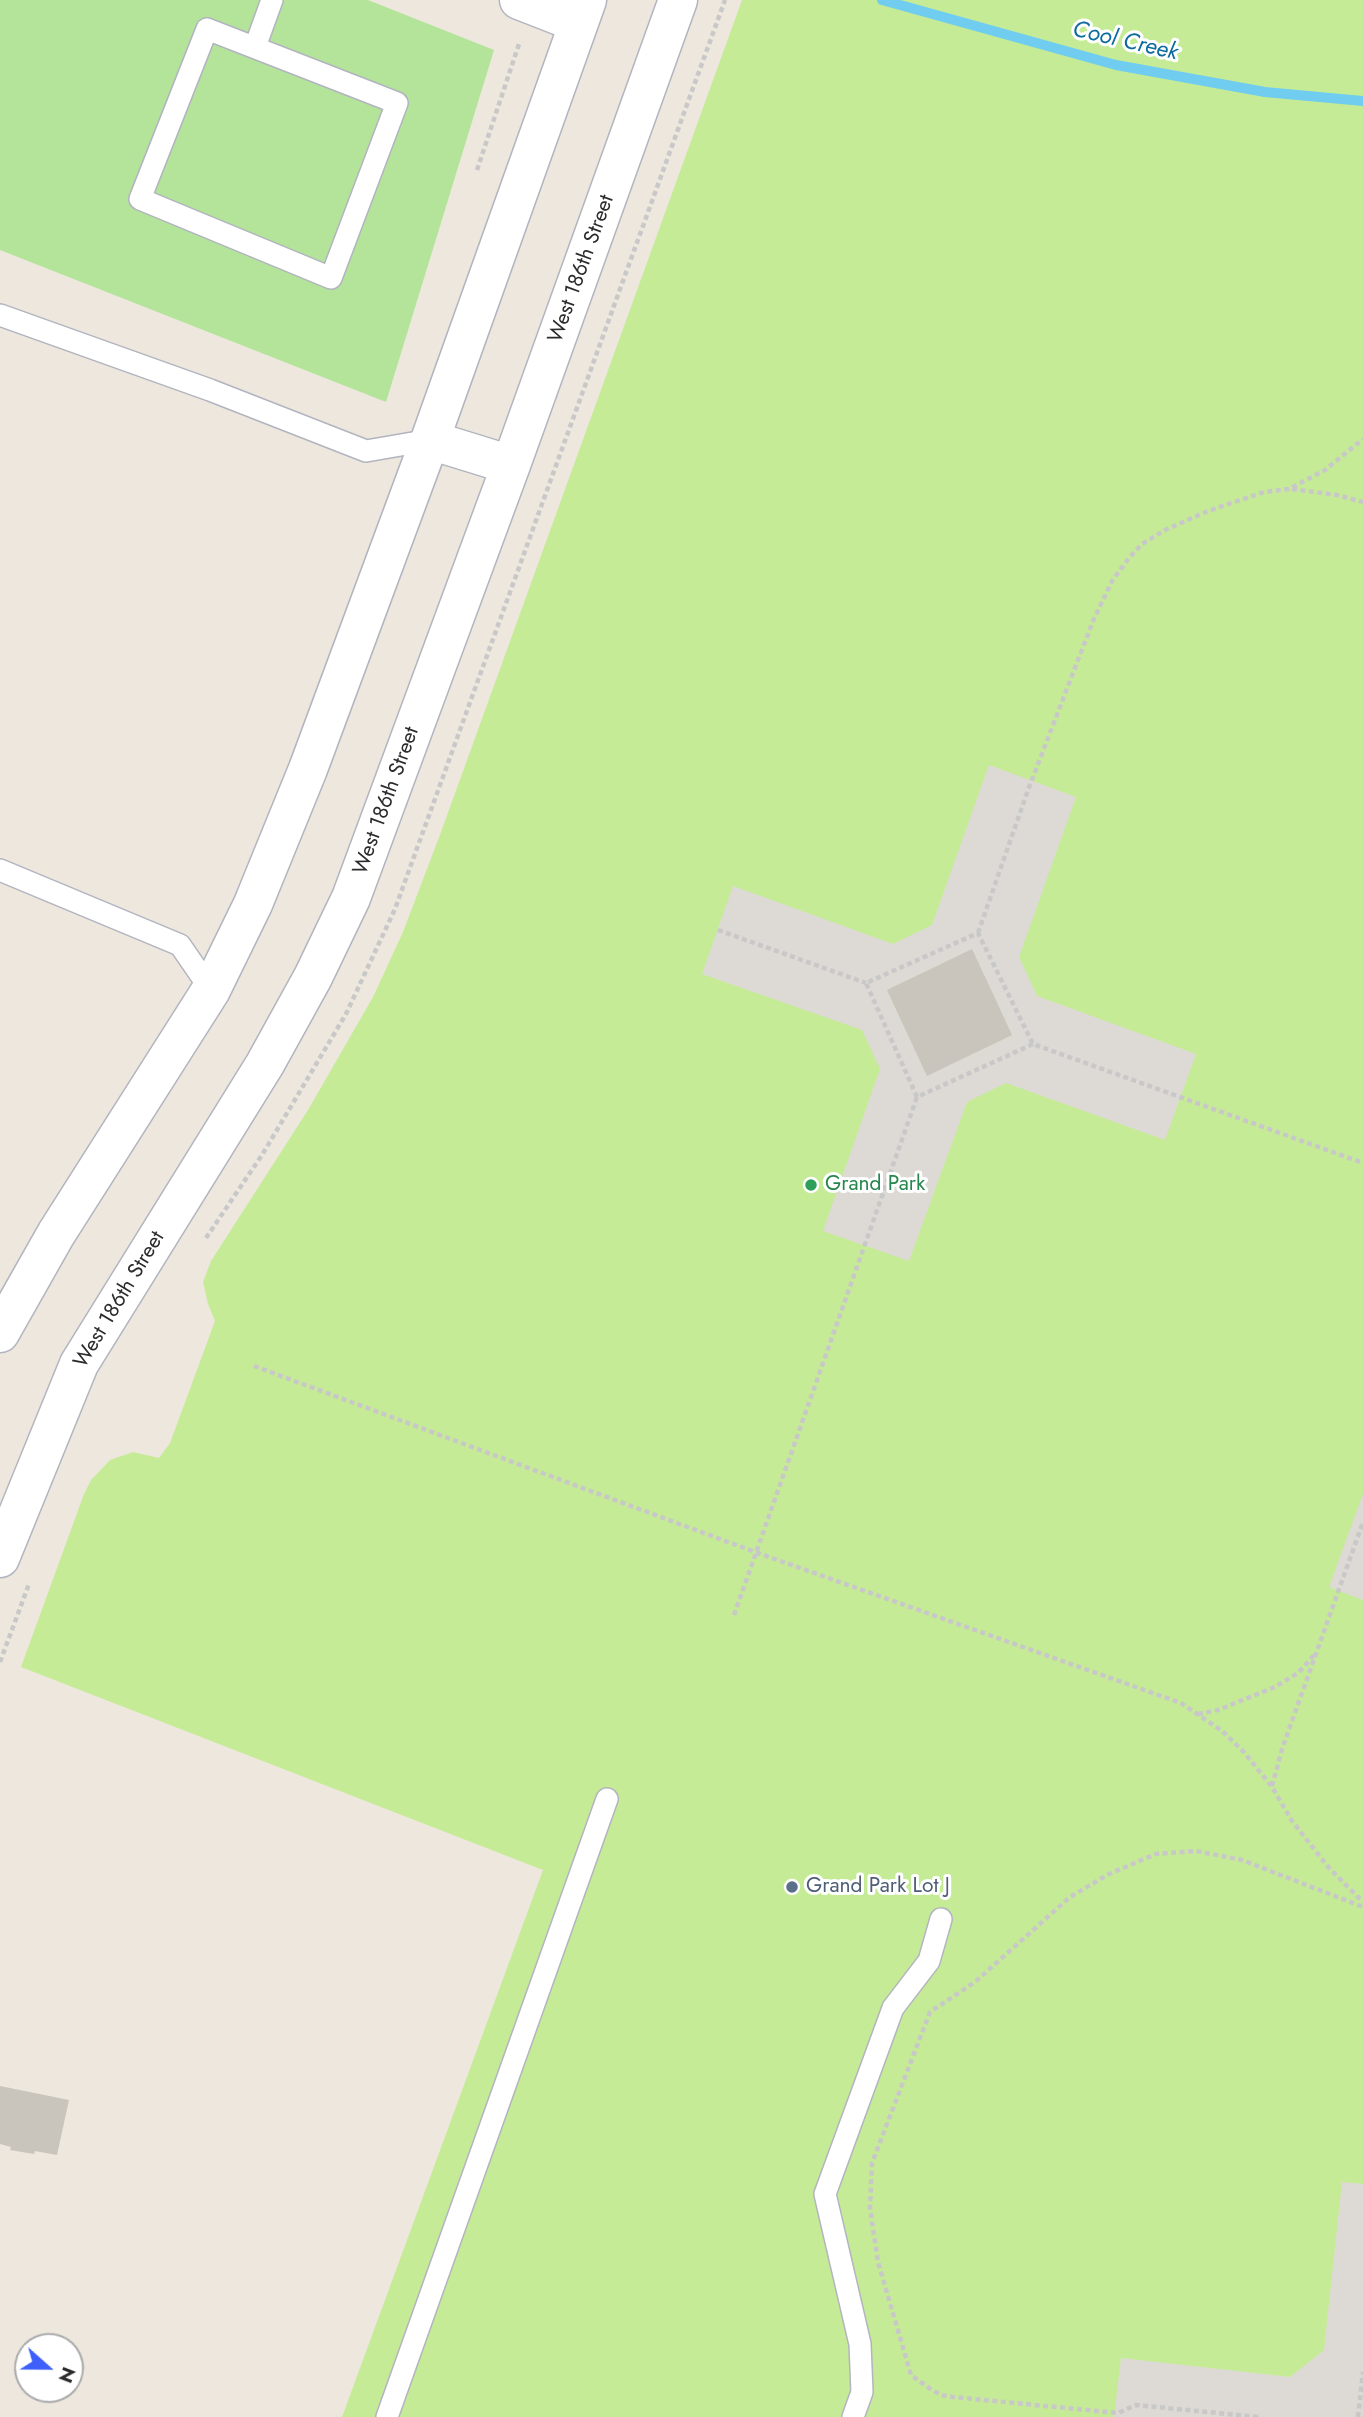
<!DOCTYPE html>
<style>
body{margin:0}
#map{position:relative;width:1363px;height:2417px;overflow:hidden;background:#ede7de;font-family:Jost,sans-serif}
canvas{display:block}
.north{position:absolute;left:14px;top:2333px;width:70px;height:70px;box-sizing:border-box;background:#fff;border:2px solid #ababab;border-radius:50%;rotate:111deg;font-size:19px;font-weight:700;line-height:28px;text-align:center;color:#2c2c2c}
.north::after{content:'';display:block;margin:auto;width:24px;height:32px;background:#3e60fa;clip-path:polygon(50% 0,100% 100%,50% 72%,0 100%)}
</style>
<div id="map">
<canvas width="1363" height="2417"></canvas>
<div class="north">N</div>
</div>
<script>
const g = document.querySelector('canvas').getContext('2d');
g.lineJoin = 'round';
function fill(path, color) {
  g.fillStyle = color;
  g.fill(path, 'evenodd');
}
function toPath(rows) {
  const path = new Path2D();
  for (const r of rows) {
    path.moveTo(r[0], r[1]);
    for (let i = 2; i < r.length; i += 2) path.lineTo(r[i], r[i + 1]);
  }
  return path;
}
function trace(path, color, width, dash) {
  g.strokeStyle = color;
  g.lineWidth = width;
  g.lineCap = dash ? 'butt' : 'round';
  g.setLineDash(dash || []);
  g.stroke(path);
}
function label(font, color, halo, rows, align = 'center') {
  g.font = font + ' Jost,sans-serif';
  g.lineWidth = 6;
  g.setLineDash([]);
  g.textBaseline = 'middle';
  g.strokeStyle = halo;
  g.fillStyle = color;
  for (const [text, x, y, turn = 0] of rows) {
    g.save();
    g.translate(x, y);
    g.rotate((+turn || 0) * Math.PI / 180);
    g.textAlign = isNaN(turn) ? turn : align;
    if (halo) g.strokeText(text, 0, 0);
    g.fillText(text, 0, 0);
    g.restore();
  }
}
const green = toPath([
 [0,0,368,0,494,50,386,402,0,250]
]);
const pitch = toPath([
 [742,0,1363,0,1363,2417,342,2417,543,1870,21,1667,84,1494,91,1480,110,1460,133,1452,159,1458,170,1443,215,1321,208,1304,203,1282,211,1261,308,1110,373,997,403,932,441,832]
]);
const plaza = toPath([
 [989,765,1076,797,1019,957,1037,996,1196,1054,1165,1140,1006,1083,967,1102,909,1261,823,1231,880,1069,862,1030,702,974,733,886,893,944,932,925],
 [972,950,1012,1035,927,1075,887,990],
 [1363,1494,1363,1600,1329,1587],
 [1342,2182,1363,2184,1363,2417,1114,2417,1121,2358,1290,2377,1324,2350]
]);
const stream = toPath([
 [882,0,1116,65,1265,92,1363,101]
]);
const building = toPath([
 [972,949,1012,1035,927,1076,887,990],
 [0,2086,69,2100,57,2155,35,2151,34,2154,10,2150,11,2147,0,2144]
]);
const path = toPath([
 [477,170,520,41],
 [1292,489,1337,495,1363,502],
 [718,930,866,983],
 [978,933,1028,790,1093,621,1112,581,1129,558,1142,544,1165,530,1208,511,1264,492,1289,489,1325,470,1363,439],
 [1033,1044,917,1097,866,983,978,933,1033,1044,1363,1163],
 [206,1238,262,1155,346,1014,395,909,725,0],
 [254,1366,755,1552,1181,1703,1222,1731,1243,1751,1272,1787,1292,1821,1329,1868,1363,1902],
 [734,1615,917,1097],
 [0,1662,29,1584],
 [1198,1714,1218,1710,1275,1687,1298,1673,1315,1654],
 [1272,1786,1282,1749,1363,1522],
 [1258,2417,1136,2405,1118,2413,953,2397,941,2395,929,2388,911,2375,878,2262,870,2208,872,2163,930,2012,975,1982,1070,1897,1109,1874,1156,1854,1196,1851,1242,1860,1363,1907],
 [1358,2417,1363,2372]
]);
const lane = toPath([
 [207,29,397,103,331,278,140,199,207,29],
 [255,47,272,0],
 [0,315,210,390,366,451,430,440],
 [0,870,180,945,211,990],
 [387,2417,607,1799],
 [853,2417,862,2392,860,2344,825,2194,893,2008,929,1961,941,1919]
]);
const street = toPath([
 [519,0,578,23]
]);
const secondary = toPath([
 [430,440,511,465],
 [0,1333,56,1234,211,990,253,904,308,769,430,440,587,0],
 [0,1558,79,1364,265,1064,313,977,351,898,511,465,678,0]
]);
const markers = [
 [811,1185,7,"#2e9e5b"],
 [792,1887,7,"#5c6f8a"]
];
const streetNames = [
 ["West 186th Street",582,269,-70],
 ["West 186th Street",387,801,-70],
 ["West 186th Street",120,1300,-59]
];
const leisureNames = [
 ["Grand Park",825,1185]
];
const serviceNames = [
 ["Grand Park Lot J",806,1887]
];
const waterNames = [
 ["Cool Creek",1125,42,13]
];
fill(green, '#b3e49a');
fill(pitch, '#c6eb96');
fill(plaza, '#dddad5');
trace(stream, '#71cdef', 10);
fill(building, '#c9c5bc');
trace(lane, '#b2b4bf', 24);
trace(street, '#b2b4bf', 41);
trace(secondary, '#b2b4bf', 41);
trace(path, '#c8c8c8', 4.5, [5, 3.5]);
trace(lane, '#fff', 21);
trace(street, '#fff', 38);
trace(secondary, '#fff', 38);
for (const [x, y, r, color] of markers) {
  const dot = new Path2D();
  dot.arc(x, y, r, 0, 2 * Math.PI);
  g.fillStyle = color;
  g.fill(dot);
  trace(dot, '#fff', 2.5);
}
label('21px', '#2c2c2c', '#fff', streetNames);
label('21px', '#27864d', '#fff', leisureNames, 'left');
label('21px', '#4e5e75', '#fff', serviceNames, 'left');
label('italic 23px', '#0d6b9e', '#fff', waterNames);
</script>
